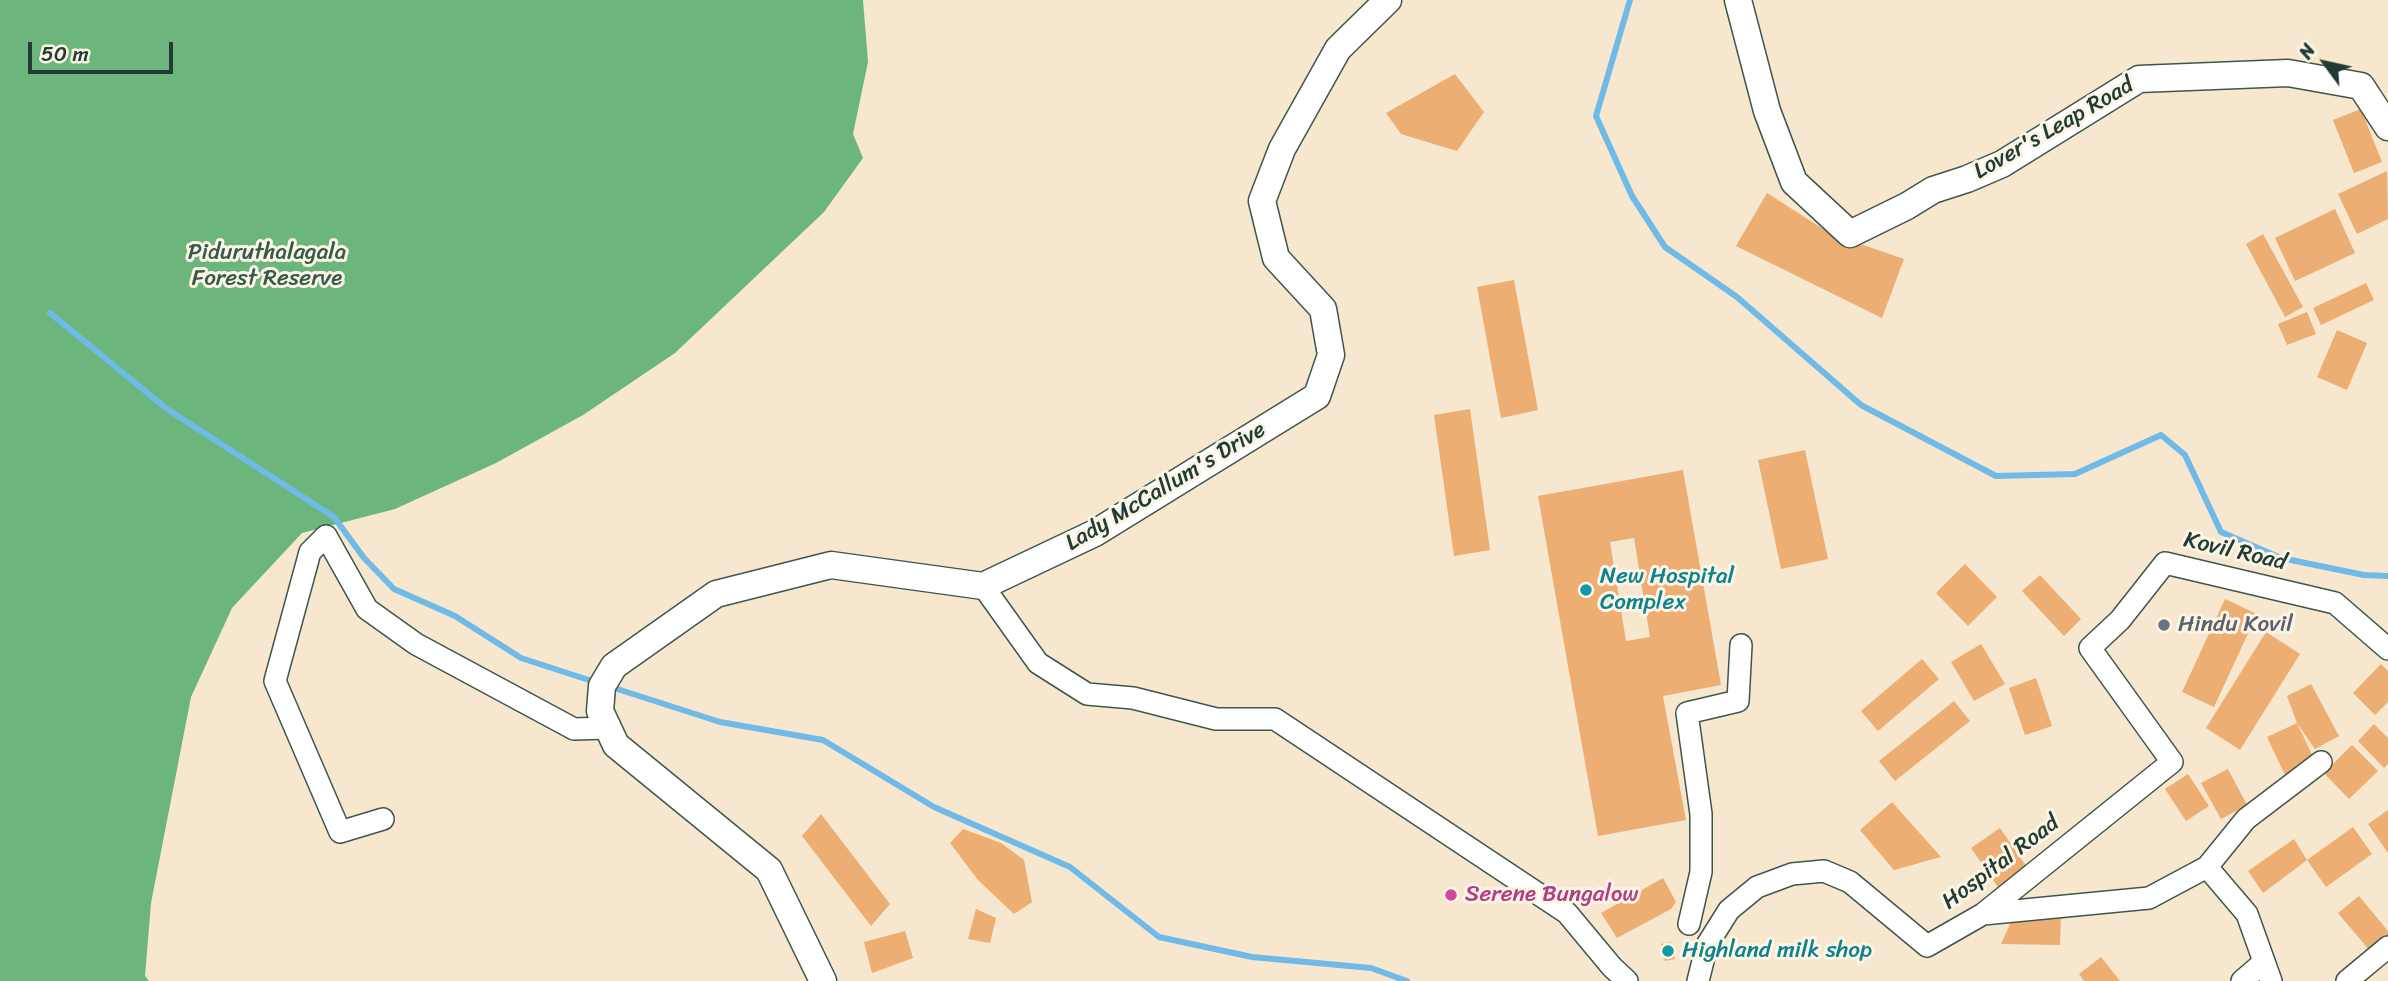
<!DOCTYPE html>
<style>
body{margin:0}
#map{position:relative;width:2388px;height:981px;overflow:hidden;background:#f6e7ce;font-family:Sriracha,sans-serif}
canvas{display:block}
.north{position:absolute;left:2290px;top:28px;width:70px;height:70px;-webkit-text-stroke:5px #fcf5e5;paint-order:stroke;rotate:303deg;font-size:19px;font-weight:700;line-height:28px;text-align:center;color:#1f3d34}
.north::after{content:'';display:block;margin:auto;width:24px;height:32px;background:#1f3d34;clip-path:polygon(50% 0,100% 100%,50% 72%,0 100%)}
.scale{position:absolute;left:28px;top:42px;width:145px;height:32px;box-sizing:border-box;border:4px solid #1f3d34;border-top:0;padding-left:9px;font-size:21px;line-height:24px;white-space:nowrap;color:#1f3d34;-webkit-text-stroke:5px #fcf5e5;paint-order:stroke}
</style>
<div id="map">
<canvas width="2388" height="981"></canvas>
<div class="north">N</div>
<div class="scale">50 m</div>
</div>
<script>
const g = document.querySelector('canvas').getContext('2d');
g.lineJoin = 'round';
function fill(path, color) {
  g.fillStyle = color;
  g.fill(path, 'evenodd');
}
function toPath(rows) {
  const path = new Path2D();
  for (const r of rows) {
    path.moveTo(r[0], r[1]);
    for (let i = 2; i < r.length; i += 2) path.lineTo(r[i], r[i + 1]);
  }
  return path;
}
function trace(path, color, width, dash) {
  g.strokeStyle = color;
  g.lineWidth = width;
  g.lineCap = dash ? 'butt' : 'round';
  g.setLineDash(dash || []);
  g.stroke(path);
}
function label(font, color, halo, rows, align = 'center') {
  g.font = font + ' Sriracha,sans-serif';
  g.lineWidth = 6;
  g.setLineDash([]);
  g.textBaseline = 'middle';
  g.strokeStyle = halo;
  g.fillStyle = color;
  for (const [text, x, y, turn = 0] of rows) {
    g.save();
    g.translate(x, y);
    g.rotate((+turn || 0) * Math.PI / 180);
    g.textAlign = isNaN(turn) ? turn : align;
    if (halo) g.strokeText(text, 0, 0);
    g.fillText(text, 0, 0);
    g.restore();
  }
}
const forest = toPath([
 [0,0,863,0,868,62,853,134,863,158,824,212,675,353,583,415,496,463,395,509,302,533,232,608,191,697,151,903,145,976,149,981,0,981]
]);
const stream = toPath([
 [1630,0,1596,116,1632,196,1665,247,1737,297,1861,405,1996,476,2075,474,2161,435,2185,455,2221,532,2281,558,2364,575,2388,576],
 [50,313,167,409,334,517,364,558,394,589,455,616,521,658,598,683],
 [608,686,720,722,823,740,934,807,1070,867,1159,937,1252,957,1371,968,1407,981]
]);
const building = toPath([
 [1455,74,1484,112,1457,151,1401,134,1386,113],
 [2361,109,2382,162,2354,173,2333,120],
 [2387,171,2388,219,2357,234,2338,194],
 [1767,193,1831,234,1904,259,1882,318,1736,246],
 [2335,209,2355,253,2295,281,2275,238],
 [2263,234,2303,307,2285,317,2246,244],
 [1514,280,1538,410,1501,418,1477,287],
 [2366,283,2374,300,2321,325,2313,308],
 [2307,312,2316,334,2287,345,2278,324],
 [2337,330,2367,343,2347,390,2317,377],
 [1470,409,1490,550,1454,556,1434,415],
 [1805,450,1828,559,1781,569,1758,460],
 [1683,470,1721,685,1663,696,1686,820,1598,836,1538,496],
 [1634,538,1650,637,1626,641,1610,542],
 [1965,564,1997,597,1968,626,1936,593],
 [2040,575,2081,619,2064,636,2022,591],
 [2225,599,2257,614,2214,707,2182,692],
 [2266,632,2300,654,2240,750,2206,728],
 [1981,644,2005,684,1974,701,1951,662],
 [1922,659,1939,679,1878,731,1861,711],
 [2381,664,2388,671,2388,702,2375,715,2353,693],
 [2036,678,2052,726,2025,735,2009,688],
 [2311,684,2339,736,2315,749,2297,723,2315,761,2285,775,2267,737,2297,723,2287,696],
 [1954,701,1970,721,1895,781,1879,761],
 [2374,724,2388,738,2388,764,2384,768,2358,741],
 [2352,745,2378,771,2349,799,2324,773],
 [2228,769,2247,805,2221,819,2201,783],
 [2188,774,2209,806,2186,821,2165,789],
 [1892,802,1941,857,1894,870,1860,830],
 [2388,810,2388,853,2368,824],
 [821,814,890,904,871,926,802,836],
 [2353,827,2372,854,2326,887,2307,860],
 [2000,828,2029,870,2000,890,1971,848],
 [963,829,1001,843,1024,860,1032,902,1014,914,978,880,950,843],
 [2294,839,2307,860,2263,893,2248,871],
 [1663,878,1676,902,1671,909,1617,938,1601,913],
 [2359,896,2388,931,2388,936,2370,951,2338,913],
 [976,909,996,918,990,943,968,939],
 [2016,911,2061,912,2060,945,2001,944],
 [905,931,913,958,872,973,864,942],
 [1671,942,1675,959,1665,961,1661,944],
 [2101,957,2120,981,2084,981,2079,974]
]);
const minor = toPath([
 [983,586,1038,663,1087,694,1133,698,1216,719,1275,719,1567,913,1612,967,1627,981],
 [383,819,340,832,275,681,310,552,326,536,367,609,416,644,574,729,608,728],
 [2207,867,2246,819,2321,762],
 [1983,914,2149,898,2207,867,2247,914,2271,981],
 [1689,924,1701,872,1701,814,1687,713,1738,701,1741,645],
 [1698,981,1707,945,1729,910,1757,887,1792,874,1824,871,1850,882,1927,946,1983,914,2172,762,2090,648,2120,620,2165,563,2335,603,2388,649],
 [2242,981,2264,962],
 [2347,981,2388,947]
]);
const major = toPath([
 [1738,0,1767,111,1794,182,1850,234,1907,206,1933,190,1967,179,2002,164,2139,79,2288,73,2361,86,2388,127],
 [823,981,769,870,616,745,600,711,602,686,614,666,716,594,831,565,983,586,1095,533,1317,396,1331,355,1323,309,1276,258,1262,201,1282,149,1338,49,1388,0]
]);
const markers = [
 [1586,590,7,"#0f9aa8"],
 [2164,625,7,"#6b7280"],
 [1451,895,7,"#d1479c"],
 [1668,951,7,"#0f9aa8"]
];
const streetNames = [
 ["Lover's Leap Road",2054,129,-30],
 ["Lady McCallum's Drive",1166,487,-31],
 ["Kovil Road",2235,552,13],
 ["Hospital Road",2001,863,-37]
];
const parkNames = [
 ["Piduruthalagala",267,253],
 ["Forest Reserve",267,279]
];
const cultureNames = [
 ["New Hospital",1600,577],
 ["Complex",1600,603],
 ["Highland milk shop",1682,951]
];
const worshipNames = [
 ["Hindu Kovil",2178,625]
];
const hotelNames = [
 ["Serene Bungalow",1465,895]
];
fill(forest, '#6cb57d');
trace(stream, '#70bae8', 6);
fill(building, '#ecae72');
trace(minor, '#3f564b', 24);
trace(major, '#3f564b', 29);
trace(minor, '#fff', 21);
trace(major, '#fff', 26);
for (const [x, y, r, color] of markers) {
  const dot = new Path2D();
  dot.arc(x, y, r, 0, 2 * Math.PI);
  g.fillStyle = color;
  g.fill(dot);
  trace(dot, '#fcf5e5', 2.5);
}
label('23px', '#1f3d34', '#fcf5e5', streetNames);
label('23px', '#335b47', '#fcf5e5', parkNames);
label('23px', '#0d838f', '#fcf5e5', cultureNames, 'left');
label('23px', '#5b616d', '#fcf5e5', worshipNames, 'left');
label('23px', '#b23c85', '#fcf5e5', hotelNames, 'left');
</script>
